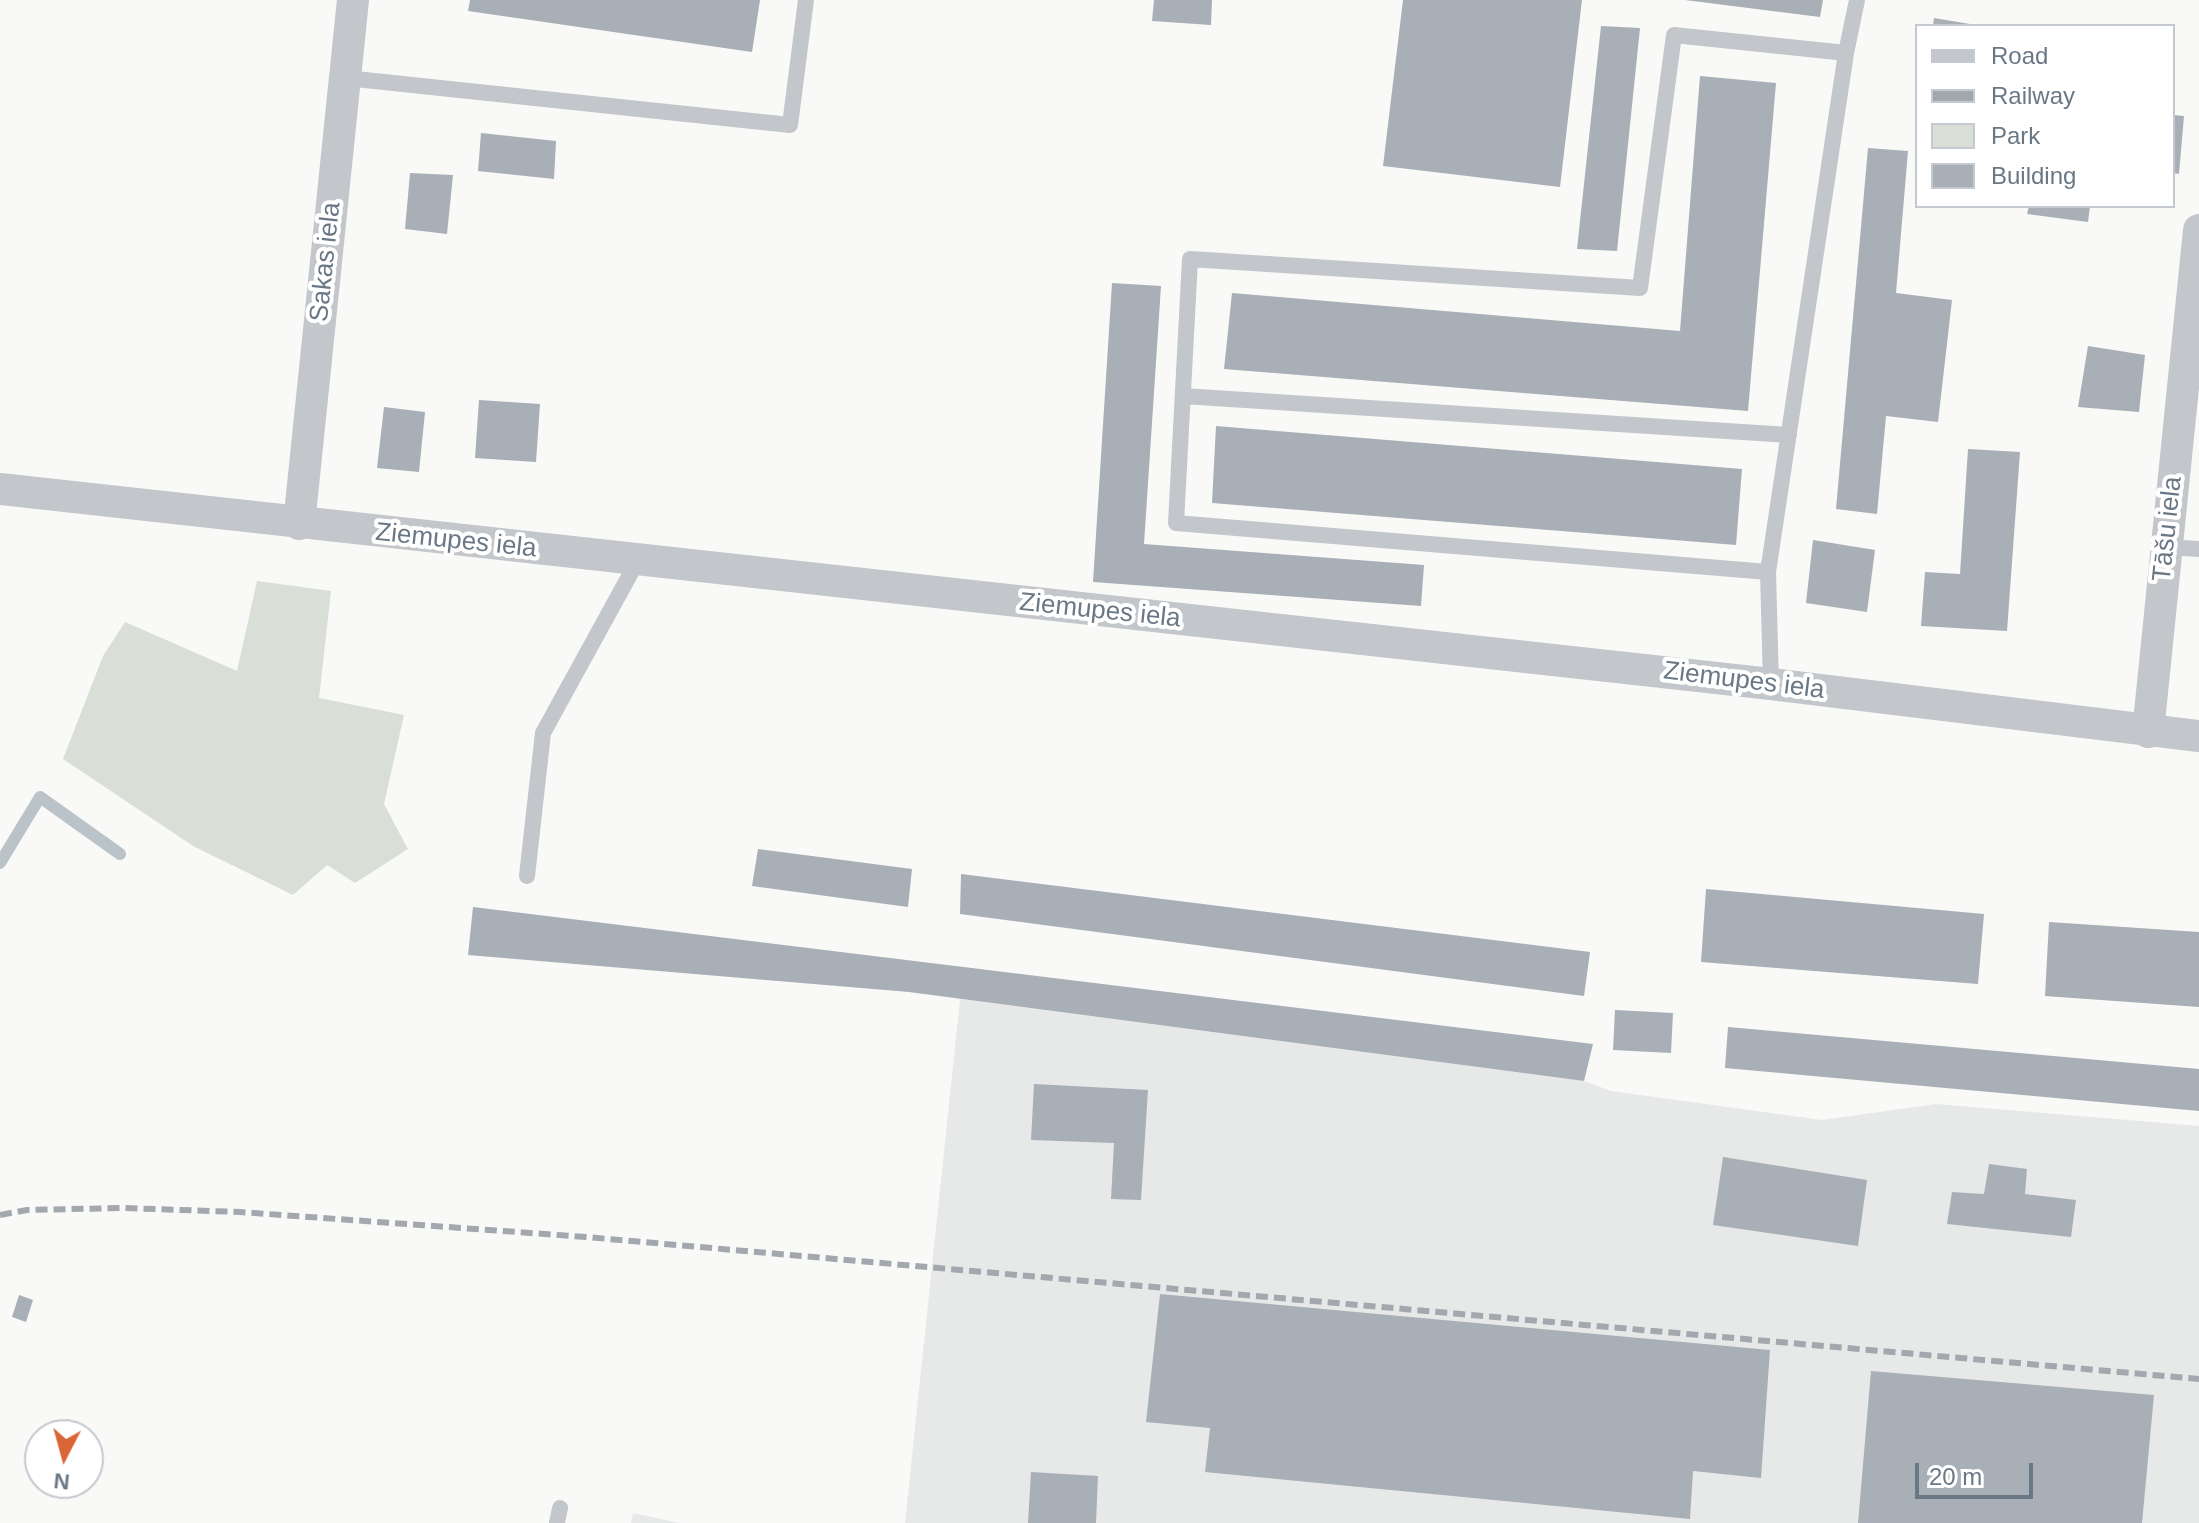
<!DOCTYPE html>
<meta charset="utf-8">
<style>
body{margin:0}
#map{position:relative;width:2199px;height:1523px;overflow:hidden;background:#f9f9f7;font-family:Arial,sans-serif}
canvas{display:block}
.legend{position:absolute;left:1915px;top:24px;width:260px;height:184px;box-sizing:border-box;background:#fff;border:2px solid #c3c9cf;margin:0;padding:10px 14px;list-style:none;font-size:24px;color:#6a7886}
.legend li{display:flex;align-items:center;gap:16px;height:40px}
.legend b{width:40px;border:2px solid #c3c9cf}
.north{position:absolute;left:24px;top:1419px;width:80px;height:80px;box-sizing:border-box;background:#fff;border:2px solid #c3c9cf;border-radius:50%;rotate:186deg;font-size:22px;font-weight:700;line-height:32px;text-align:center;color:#6a7886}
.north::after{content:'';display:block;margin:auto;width:28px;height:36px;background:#da6637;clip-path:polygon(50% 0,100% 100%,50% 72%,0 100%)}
.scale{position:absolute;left:1915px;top:1463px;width:118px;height:36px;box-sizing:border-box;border:4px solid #6a7886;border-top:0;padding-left:10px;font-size:24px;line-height:28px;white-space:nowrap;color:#6a7886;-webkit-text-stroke:6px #fff;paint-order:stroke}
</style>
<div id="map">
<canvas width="2199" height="1523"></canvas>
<ul class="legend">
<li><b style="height:10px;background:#c3c6ca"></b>Road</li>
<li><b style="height:10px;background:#a2a8ae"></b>Railway</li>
<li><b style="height:22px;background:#d9ded7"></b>Park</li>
<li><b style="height:22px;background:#a8afb6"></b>Building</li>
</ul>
<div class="north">N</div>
<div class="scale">20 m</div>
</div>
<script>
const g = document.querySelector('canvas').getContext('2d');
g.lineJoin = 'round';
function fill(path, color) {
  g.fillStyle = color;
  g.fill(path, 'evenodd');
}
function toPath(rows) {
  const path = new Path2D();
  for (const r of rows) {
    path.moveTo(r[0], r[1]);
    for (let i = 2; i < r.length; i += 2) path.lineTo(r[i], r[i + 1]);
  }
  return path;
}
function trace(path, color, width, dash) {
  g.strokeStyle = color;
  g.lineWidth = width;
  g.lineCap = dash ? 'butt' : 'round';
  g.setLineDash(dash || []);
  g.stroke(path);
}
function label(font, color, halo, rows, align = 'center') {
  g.font = font + ' Arial,sans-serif';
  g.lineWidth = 8;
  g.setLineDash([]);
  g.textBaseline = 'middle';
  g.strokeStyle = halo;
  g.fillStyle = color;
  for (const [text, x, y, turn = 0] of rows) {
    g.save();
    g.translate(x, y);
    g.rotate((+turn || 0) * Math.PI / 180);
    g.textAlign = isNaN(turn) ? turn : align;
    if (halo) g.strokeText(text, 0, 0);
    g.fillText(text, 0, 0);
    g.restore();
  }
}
const built = toPath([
 [960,999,1584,1081,1611,1091,1822,1120,1936,1104,2199,1126,2199,1523,905,1523],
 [633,1513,680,1523,631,1523]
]);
const green = toPath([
 [257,581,331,591,319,698,404,715,384,804,408,849,355,883,327,865,293,895,193,846,63,759,103,656,125,622,237,671]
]);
const stream = toPath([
 [0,863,40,797,120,854]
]);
const building = toPath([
 [470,0,760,0,752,52,468,11],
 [1154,0,1212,0,1211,25,1152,21],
 [1403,0,1582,0,1560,187,1383,166],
 [1685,0,1823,0,1820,17],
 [1934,18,1970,24,1970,26,1933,26],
 [1601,26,1640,28,1617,251,1577,249],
 [1700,76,1776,83,1748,411,1224,369,1232,293,1680,331],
 [2173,115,2184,116,2179,174,2173,173],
 [481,133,556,141,554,179,478,171],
 [1868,148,1908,151,1896,293,1952,300,1938,422,1886,416,1877,514,1836,509],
 [410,173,453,175,447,234,405,229],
 [2029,206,2090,206,2088,222,2027,214],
 [1112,283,1161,286,1144,544,1424,565,1421,606,1093,582],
 [2088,346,2145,355,2139,412,2078,407],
 [479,400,540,404,536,462,475,458],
 [384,407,425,412,419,472,377,468],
 [1216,426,1742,469,1736,545,1212,503],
 [1968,449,2020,452,2007,631,1921,626,1925,572,1960,574],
 [1813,540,1875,550,1867,612,1806,603],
 [758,849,912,869,908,907,752,886],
 [961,874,1590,952,1584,996,960,914],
 [1706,889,1984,914,1978,984,1701,962],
 [473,907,1593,1044,1584,1081,909,992,468,955],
 [2049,922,2199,932,2199,1007,2045,996],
 [1615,1010,1673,1013,1671,1053,1613,1050],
 [1728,1027,2199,1069,2199,1111,1725,1068],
 [1034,1084,1148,1090,1141,1200,1111,1199,1114,1143,1031,1140],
 [1723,1157,1867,1180,1858,1246,1713,1225],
 [1989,1164,2027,1169,2025,1194,2076,1200,2071,1237,1947,1224,1952,1192,1984,1194],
 [1160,1294,1770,1350,1761,1478,1693,1471,1690,1519,1205,1472,1210,1428,1146,1422],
 [19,1295,33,1300,26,1322,12,1317],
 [1871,1371,2154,1395,2142,1523,1858,1523],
 [1031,1472,1098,1476,1096,1523,1028,1523]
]);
const lane = toPath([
 [346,78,790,125,806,0],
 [1183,396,1789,435],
 [2166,547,2199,549],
 [1768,572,1176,523,1190,259,1640,288,1674,35,1846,53],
 [1771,684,1768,572,1846,53,1857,0],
 [527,876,543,733,638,560],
 [557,1523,560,1508]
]);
const street = toPath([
 [0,489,1771,684,2199,736],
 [299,524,353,0],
 [2148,732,2199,230]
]);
const rail = toPath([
 [0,1215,27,1210,123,1208,240,1212,586,1237,2199,1379]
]);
const streetNames = [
 ["Sakas iela",326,262,-84],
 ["Tāšu iela",2168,529,-84],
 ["Ziemupes iela",456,541,6],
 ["Ziemupes iela",1100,611,6],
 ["Ziemupes iela",1744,681,7]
];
fill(built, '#e7e8e8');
fill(green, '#d9ded7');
trace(stream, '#b9c3c8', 12);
fill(building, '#a8afb6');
trace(lane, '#c3c6ca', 16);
trace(street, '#c3c6ca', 32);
trace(rail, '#a2a8ae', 6, [12, 6]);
label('26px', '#6a7886', '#fff', streetNames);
</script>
